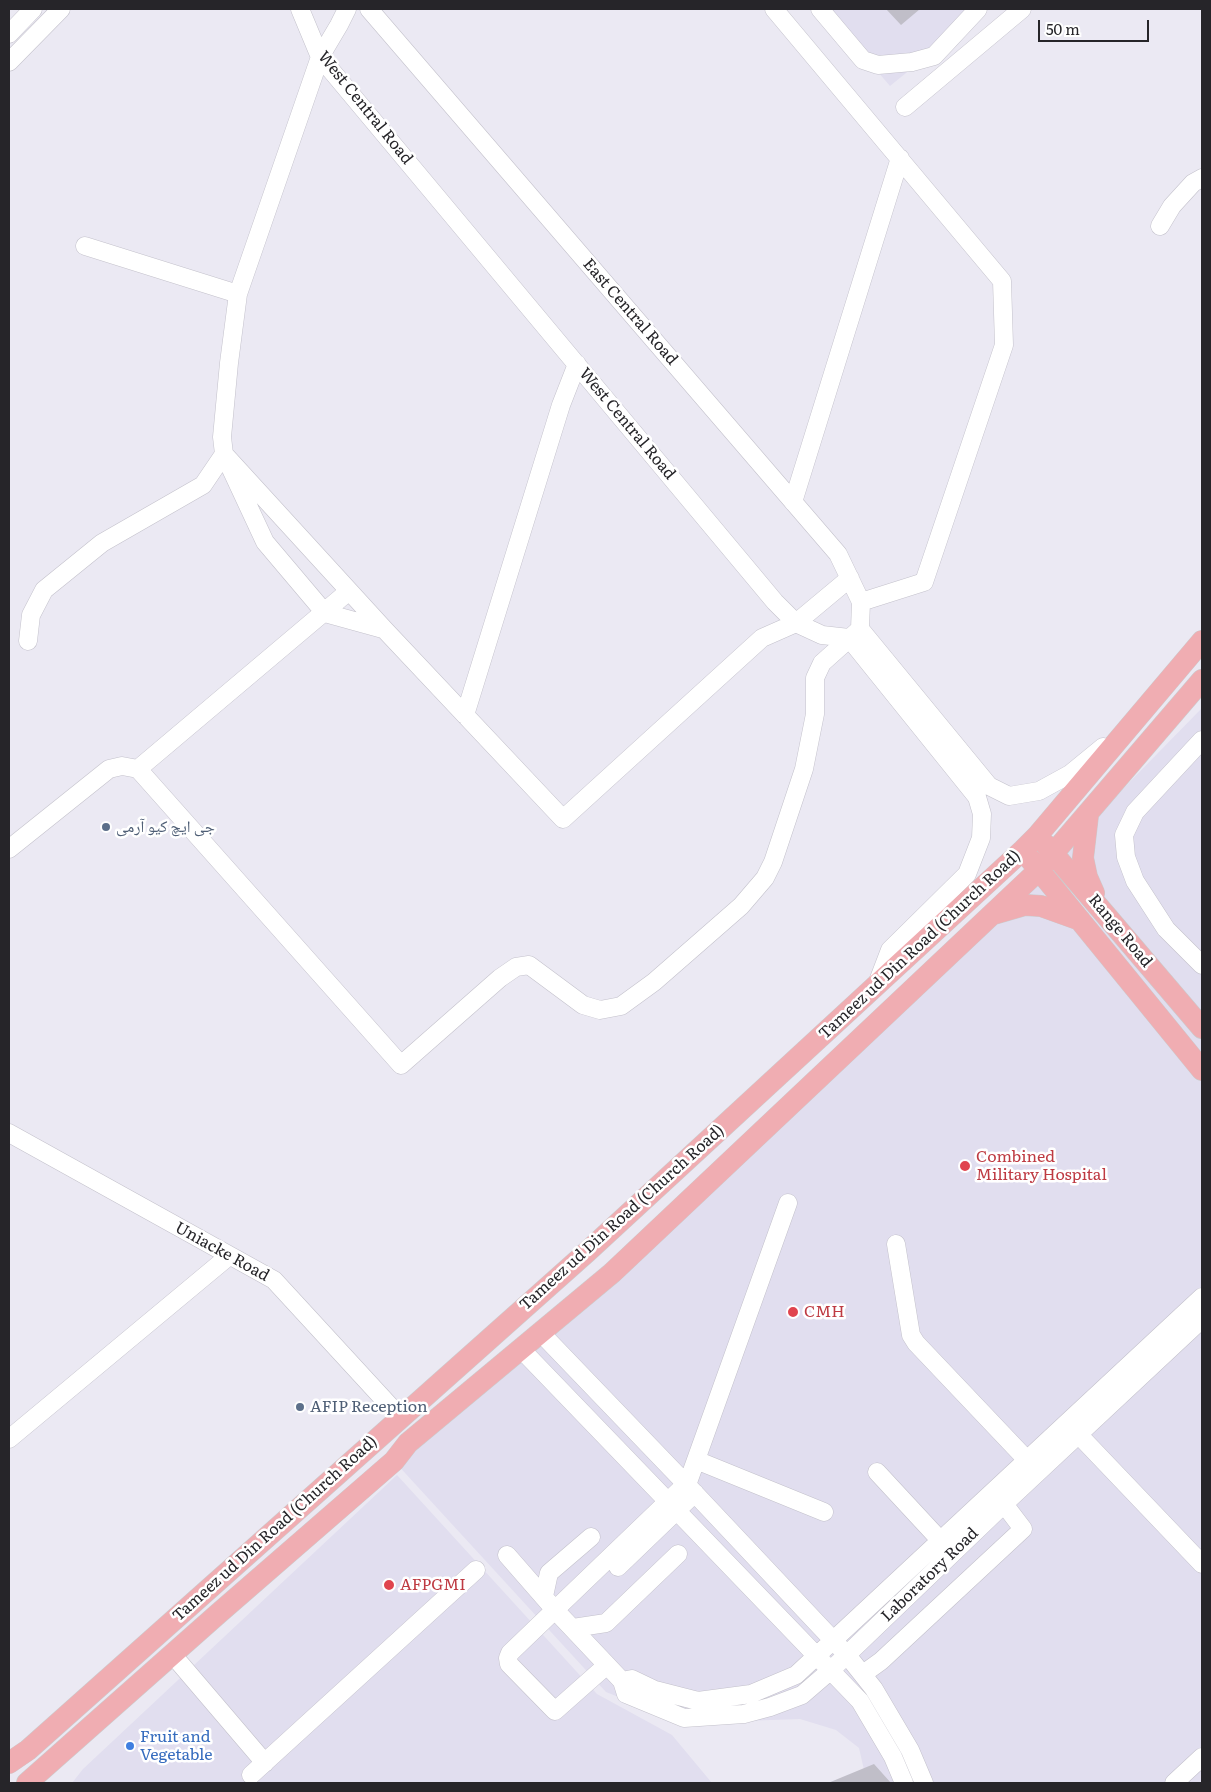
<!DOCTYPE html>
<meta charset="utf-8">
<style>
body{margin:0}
#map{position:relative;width:1211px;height:1792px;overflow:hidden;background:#ebe9f3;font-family:Literata,serif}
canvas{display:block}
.frame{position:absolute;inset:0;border:10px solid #262529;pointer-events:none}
.scale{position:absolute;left:1038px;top:20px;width:111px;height:22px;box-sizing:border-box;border:2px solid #262529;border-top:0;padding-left:6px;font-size:15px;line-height:18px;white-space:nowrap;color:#262529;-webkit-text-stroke:4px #fff;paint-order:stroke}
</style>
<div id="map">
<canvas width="1211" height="1792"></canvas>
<div class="frame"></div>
<div class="scale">50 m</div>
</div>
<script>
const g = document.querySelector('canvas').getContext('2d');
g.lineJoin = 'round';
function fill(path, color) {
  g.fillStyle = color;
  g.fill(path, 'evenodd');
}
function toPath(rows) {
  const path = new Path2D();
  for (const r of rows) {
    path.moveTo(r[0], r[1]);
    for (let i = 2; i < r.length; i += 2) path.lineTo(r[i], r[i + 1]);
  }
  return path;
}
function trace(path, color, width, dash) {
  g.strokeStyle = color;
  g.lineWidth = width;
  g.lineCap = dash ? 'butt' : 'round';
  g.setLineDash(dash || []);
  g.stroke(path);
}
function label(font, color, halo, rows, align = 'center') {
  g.font = font + ' Literata,"Noto Naskh Arabic",serif';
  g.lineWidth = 5;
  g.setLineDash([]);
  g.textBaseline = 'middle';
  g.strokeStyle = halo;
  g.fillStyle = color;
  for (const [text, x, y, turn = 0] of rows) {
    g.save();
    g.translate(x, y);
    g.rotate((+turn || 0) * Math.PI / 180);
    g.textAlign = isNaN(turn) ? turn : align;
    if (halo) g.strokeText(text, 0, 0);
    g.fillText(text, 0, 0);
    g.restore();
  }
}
const built = toPath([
 [824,9,985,9,890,86],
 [1202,708,1202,1783,867,1783,859,1748,836,1730,800,1719,684,1723,606,1692,394,1461,934,982],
 [397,1475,597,1694,672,1735,712,1783,72,1783,83,1769]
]);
const building = toPath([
 [886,9,920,9,901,25],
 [874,1764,891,1783,828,1783]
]);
const minor = toPath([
 [300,9,320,57,775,602,796,623,822,635,849,638],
 [347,9,339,25,320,57,238,294,229,363,222,437,224,454,265,542,325,613,383,629],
 [369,9,838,554,861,602,860,629],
 [774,9,1002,281,1004,345,924,582,861,602],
 [820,9,863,60,878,65,912,62,934,56,978,9],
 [9,34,33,9],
 [9,62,61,9],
 [905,107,1022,9],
 [1160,226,1172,206,1193,183,1202,178],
 [85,246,238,294],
 [224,454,384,629,563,819,762,638,796,623,850,578],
 [793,502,900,158],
 [860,629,989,786,1009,796,1039,791,1070,774,1103,747],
 [849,638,977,797,982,814,981,838,967,874,890,950,877,984],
 [28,641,31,615,44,590,102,543,203,485,224,454],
 [465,715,561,405,577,364],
 [1202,740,1135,812,1124,835,1126,857,1135,881,1166,929,1202,965],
 [138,769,349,591],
 [9,849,109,769,122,766,138,769,401,1065,500,978,516,967,529,965,583,1005,600,1010,621,1006,654,982,741,906,765,878,773,862,804,769,815,714,815,678,822,663,860,629],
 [9,1133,274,1280,400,1417],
 [896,1244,911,1335,916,1343,1027,1460],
 [540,1332,687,1485,847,1655,874,1689,910,1750,924,1783],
 [521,1349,860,1701,893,1757,904,1783],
 [1078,1434,1202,1564],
 [9,1439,229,1256],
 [696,1460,824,1512],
 [877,1472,940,1540],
 [687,1485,788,1203],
 [507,1555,555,1610,622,1681,626,1694,684,1718,744,1714,770,1707,802,1695,831,1670,1004,1504,1202,1319],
 [618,1567,695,1493],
 [544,1596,549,1573,591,1537],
 [573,1628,606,1623,678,1554],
 [172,1654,265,1763],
 [607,1665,555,1711,509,1664,508,1658,510,1653,686,1484],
 [863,1674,881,1661,1023,1529,1004,1504],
 [622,1681,632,1679,655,1690,698,1701,751,1694,796,1675,1202,1297],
 [251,1775,476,1570],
 [1174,1783,1202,1757]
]);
const major = toPath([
 [1088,815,1083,858,1087,877,1094,893],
 [1046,845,1202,1028],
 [1030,859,1202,1070],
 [994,914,1025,905,1041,906,1080,920],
 [9,1763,28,1750,587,1252,1023,850,1037,836,1202,641],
 [27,1783,219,1613,394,1461,408,1443,612,1273,1039,870,1202,680]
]);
const markers = [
 [106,827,5,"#5c6f8a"],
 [965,1166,6,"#e0444e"],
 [793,1312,6,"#e0444e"],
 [300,1407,5,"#5c6f8a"],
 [389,1585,6,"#e0444e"],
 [130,1746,5,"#3f7fe0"]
];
const streetNames = [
 ["West Central Road",365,108,51],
 ["East Central Road",630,312,49],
 ["West Central Road",627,424,50],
 ["Range Road",1120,931,50],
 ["Tameez ud Din Road (Church Road)",920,945,-43],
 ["Tameez ud Din Road (Church Road)",622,1218,-42],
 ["Uniacke Road",222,1252,29],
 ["Tameez ud Din Road (Church Road)",275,1529,-42],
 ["Laboratory Road",930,1575,-44]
];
const serviceNames = [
 ["جی ایچ کیو آرمی",116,827],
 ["AFIP Reception",310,1407]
];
const healthNames = [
 ["Combined",976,1157],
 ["Military Hospital",976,1175],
 ["CMH",804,1312],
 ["AFPGMI",400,1585]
];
const shopNames = [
 ["Fruit and",140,1737],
 ["Vegetable",140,1755]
];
fill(built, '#e1deef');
fill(building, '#c0bec8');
trace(minor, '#c3c1cb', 19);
trace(major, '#cbcbcc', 22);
trace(minor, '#fff', 18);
trace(major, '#f0adb2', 21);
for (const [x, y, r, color] of markers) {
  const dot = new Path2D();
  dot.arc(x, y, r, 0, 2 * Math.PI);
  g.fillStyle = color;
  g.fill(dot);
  trace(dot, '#fff', 2);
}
label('16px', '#262529', '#fff', streetNames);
label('16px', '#4e5e75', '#fff', serviceNames, 'left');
label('16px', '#be3a42', '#fff', healthNames, 'left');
label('16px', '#366cbe', '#fff', shopNames, 'left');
</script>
